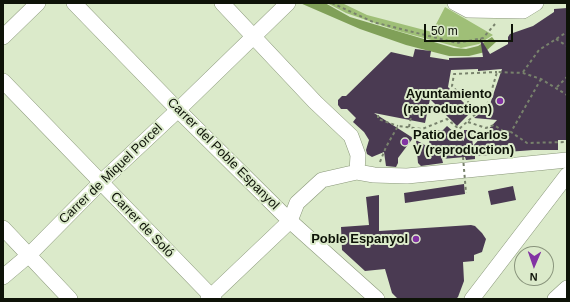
<!DOCTYPE html>
<meta charset="utf-8">
<style>
body{margin:0}
#map{position:relative;width:570px;height:302px;overflow:hidden;background:#dbeaca;font-family:Helvetica,sans-serif}
canvas{display:block}
.frame{position:absolute;inset:0;border:4px solid #0e1308;pointer-events:none}
.north{position:absolute;left:514px;top:246px;width:40px;height:40px;box-sizing:border-box;background:#dbeaca;border:1px solid #89947c;border-radius:50%;rotate:182deg;font-size:11px;font-weight:700;line-height:16px;text-align:center;color:#0e1308}
.north::after{content:'';display:block;margin:auto;width:14px;height:18px;background:#8233a3;clip-path:polygon(50% 0,100% 100%,50% 72%,0 100%)}
.scale{position:absolute;left:424px;top:24px;width:89px;height:18px;box-sizing:border-box;border:2px solid #0e1308;border-top:0;padding-left:5px;font-size:12px;line-height:14px;white-space:nowrap;color:#0e1308;-webkit-text-stroke:3px #dbeaca;paint-order:stroke}
</style>
<div id="map">
<canvas width="570" height="302"></canvas>
<div class="frame"></div>
<div class="north">N</div>
<div class="scale">50 m</div>
</div>
<script>
const g = document.querySelector('canvas').getContext('2d');
g.lineJoin = 'round';
function fill(path, color) {
  g.fillStyle = color;
  g.fill(path, 'evenodd');
}
function toPath(rows) {
  const path = new Path2D();
  for (const r of rows) {
    path.moveTo(r[0], r[1]);
    for (let i = 2; i < r.length; i += 2) path.lineTo(r[i], r[i + 1]);
  }
  return path;
}
function trace(path, color, width, dash) {
  g.strokeStyle = color;
  g.lineWidth = width;
  g.lineCap = dash ? 'butt' : 'round';
  g.setLineDash(dash || []);
  g.stroke(path);
}
function label(font, color, halo, rows, align = 'center') {
  g.font = font + ' Helvetica,sans-serif';
  g.lineWidth = 4;
  g.setLineDash([]);
  g.textBaseline = 'middle';
  g.strokeStyle = halo;
  g.fillStyle = color;
  for (const [text, x, y, turn = 0] of rows) {
    g.save();
    g.translate(x, y);
    g.rotate((+turn || 0) * Math.PI / 180);
    g.textAlign = isNaN(turn) ? turn : align;
    if (halo) g.strokeText(text, 0, 0);
    g.fillText(text, 0, 0);
    g.restore();
  }
}
const green = toPath([
 [327,3,342,3,367,15,432,32,445,7,493,35,479,44,461,48,398,31,346,13]
]);
const water = toPath([
 [300,3,325,3,350,17,454,48,466,49,478,46,492,37,496,42,485,52,469,56,449,56,406,45,360,29]
]);
const building = toPath([
 [567,8,567,140,558,140,558,150,533,150,507,152,507,154,475,156,475,159,466,160,465,157,442,159,443,163,421,166,418,163,416,140,430,148,428,131,443,130,447,126,464,141,464,130,471,130,473,146,497,120,474,118,489,107,502,69,478,71,478,69,451,70,448,87,472,111,457,126,430,99,425,123,374,113,413,138,398,158,398,163,396,167,386,166,384,152,372,157,367,154,366,150,369,140,364,132,353,122,356,118,347,109,341,109,338,105,338,100,342,96,346,96,391,52,413,57,415,49,431,51,430,57,449,60,449,58,483,57,480,38,490,54,508,44,508,37,510,34,533,26,554,12,554,9],
 [464,184,465,194,405,203,404,193],
 [513,186,516,200,491,205,488,191],
 [379,195,379,231,471,225,475,226,482,233,486,239,482,252,474,255,474,261,463,262,464,281,458,297,456,299,398,299,392,293,385,269,365,271,342,250,341,227,369,225,366,197]
]);
const path = toPath([
 [332,3,373,22,457,43,483,38,495,24],
 [556,39,567,46],
 [523,72,539,50,567,32],
 [541,79,511,132,527,143,567,142],
 [557,87,567,77],
 [478,112,452,86,454,74,497,72],
 [378,115,378,119,398,126],
 [468,122,486,128,494,125,503,131,511,132],
 [409,127,413,107],
 [380,162,386,147,398,126,422,129,447,119,459,129,488,103,497,72,523,73,541,79,567,95]
]);
const minor = toPath([
 [74,3,178,110,290,221,377,299],
 [222,3,315,102,351,136,358,155,357,172],
 [455,3,468,10,523,11,536,3],
 [3,37,38,3],
 [3,81,214,299],
 [3,228,70,299],
 [3,277,29,255,100,183,178,110,288,3],
 [208,299,290,221,297,203,322,180,357,172,374,175,407,176,567,160],
 [472,299,567,175],
 [555,299,567,288]
]);
const pathBridge = toPath([
 [463,157,466,193]
]);
const markers = [
 [500,101,4,"#8233a3"],
 [405,142,4,"#8233a3"],
 [416,239,4,"#8233a3"]
];
const poiNames = [
 ["Ayuntamiento",492,94],
 ["(reproduction)",492,109],
 ["Patio de Carlos",413,135,"left"],
 ["V (reproduction)",413,150,"left"],
 ["Poble Espanyol",408,239]
];
const streetNames = [
 ["Carrer del Poble Espanyol",223,154,45],
 ["Carrer de Miquel Porcel",111,174,-44],
 ["Carrer de Soló",142,225,46]
];
fill(green, '#9fbf77');
fill(water, '#80a058');
fill(building, '#4a3a52');
trace(minor, '#899779', 16);
trace(path, '#78826c', 2, [3, 3]);
trace(minor, '#fff', 15);
trace(pathBridge, '#78826c', 2, [3, 3]);
for (const [x, y, r, color] of markers) {
  const dot = new Path2D();
  dot.arc(x, y, r, 0, 2 * Math.PI);
  g.fillStyle = color;
  g.fill(dot);
  trace(dot, '#dbeaca', 1.5);
}
label('bold 13px', '#0e1308', '#dbeaca', poiNames, 'right');
label('13px', '#0e1308', '#dbeaca', streetNames);
</script>
